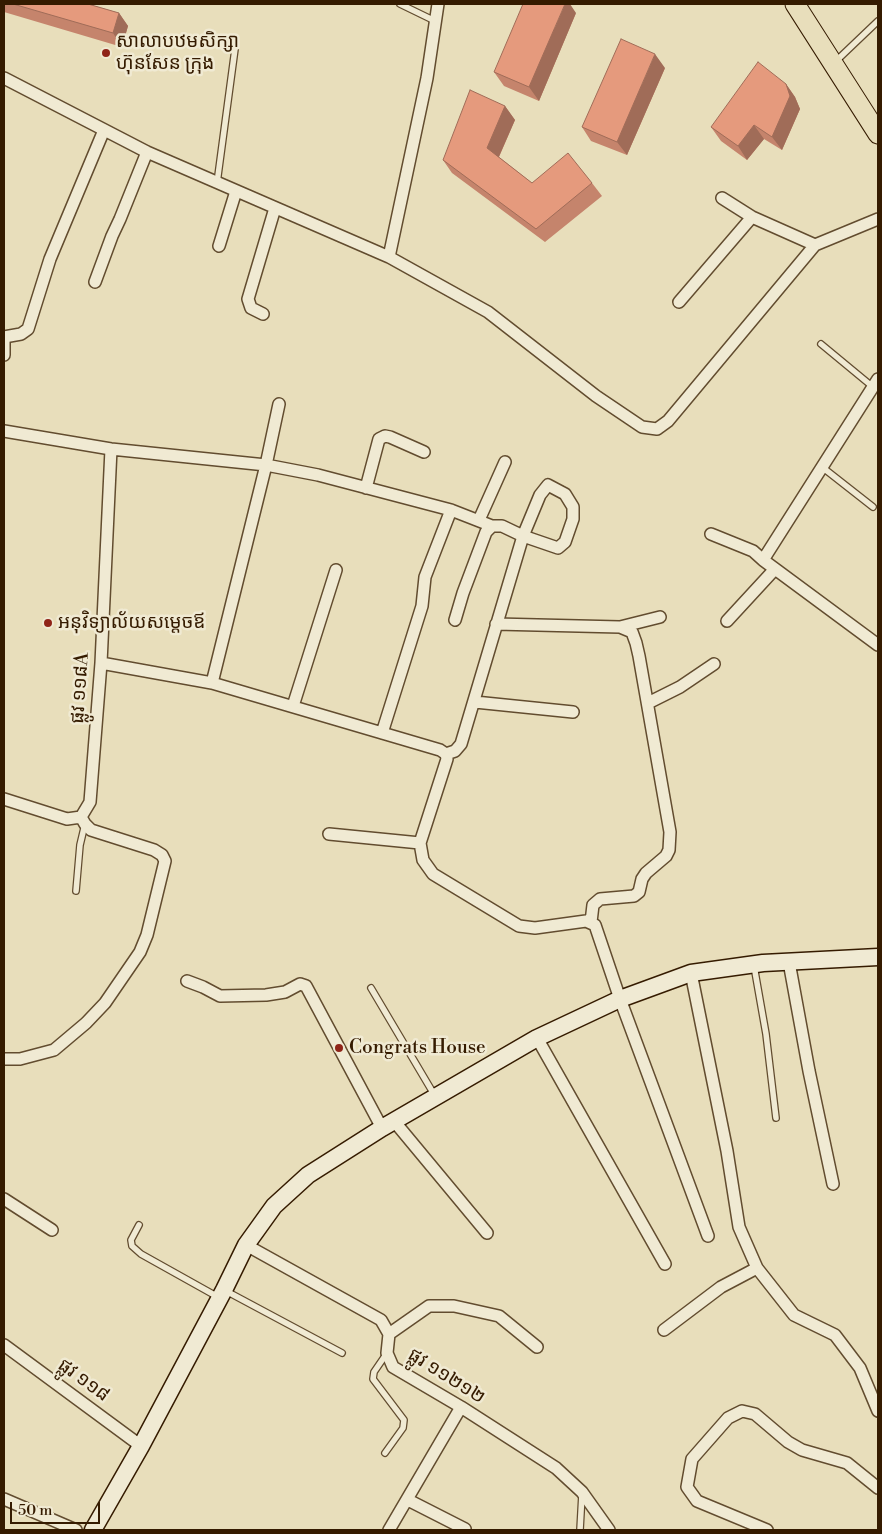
<!DOCTYPE html>
<meta charset="utf-8">
<style>
body{margin:0}
#map{position:relative;width:882px;height:1534px;overflow:hidden;background:#e8debb;font-family:"Libre Bodoni",serif}
canvas{display:block}
.frame{position:absolute;inset:0;border:5px solid #351b00;pointer-events:none}
.scale{position:absolute;left:10px;top:1502px;width:90px;height:22px;box-sizing:border-box;border:2px solid #351b00;border-top:0;padding-left:6px;font-size:15px;line-height:18px;white-space:nowrap;color:#351b00;-webkit-text-stroke:4px #f0ead3;paint-order:stroke}
</style>
<div id="map">
<canvas width="882" height="1534"></canvas>
<div class="frame"></div>
<div class="scale">50 m</div>
</div>
<script>
const g = document.querySelector('canvas').getContext('2d');
g.lineJoin = 'round';
function toPath(rows) {
  const path = new Path2D();
  for (const r of rows) {
    path.moveTo(r[0], r[1]);
    for (let i = 2; i < r.length; i += 2) path.lineTo(r[i], r[i + 1]);
  }
  return path;
}
function trace(path, color, width, dash) {
  g.strokeStyle = color;
  g.lineWidth = width;
  g.lineCap = dash ? 'butt' : 'round';
  g.setLineDash(dash || []);
  g.stroke(path);
}
function fill(path, color) {
  g.fillStyle = color;
  g.fill(path, 'evenodd');
}
function label(font, color, halo, rows, align = 'center') {
  g.font = font + ' "Libre Bodoni","Noto Sans Khmer",serif';
  g.lineWidth = 5;
  g.setLineDash([]);
  g.textBaseline = 'middle';
  g.strokeStyle = halo;
  g.fillStyle = color;
  for (const [text, x, y, turn = 0] of rows) {
    g.save();
    g.translate(x, y);
    g.rotate((+turn || 0) * Math.PI / 180);
    g.textAlign = isNaN(turn) ? turn : align;
    if (halo) g.strokeText(text, 0, 0);
    g.fillText(text, 0, 0);
    g.restore();
  }
}
const service = toPath([
 [400,4,435,21],
 [835,62,878,21],
 [217,183,235,49],
 [821,344,873,387],
 [822,467,873,507],
 [76,891,80,845,85,824],
 [754,966,766,1034,776,1118],
 [371,988,435,1096],
 [139,1225,131,1240,132,1246,141,1254,218,1297],
 [226,1291,342,1353],
 [385,1453,403,1428,404,1420,373,1379,374,1372,387,1353],
 [580,1530,582,1494]
]);
const minor = toPath([
 [4,78,147,152,389,257,488,312,596,396,642,427,657,429,668,421,815,245,878,219],
 [722,198,752,217,815,245],
 [219,246,236,191],
 [389,257,427,78,438,4],
 [95,282,112,236,120,219,147,152],
 [679,302,752,217],
 [263,314,251,308,248,299,275,208],
 [4,337,21,334,28,329,50,259,104,130],
 [4,340,4,355],
 [878,379,763,560,878,645],
 [4,431,111,449,266,465,318,475,451,510,492,526],
 [366,488,379,439,385,436,390,437,424,452],
 [479,520,505,462],
 [711,534,753,551,763,560],
 [727,621,774,570],
 [496,624,620,627,660,617],
 [101,663,212,683,440,750,446,754],
 [212,683,266,465,279,404],
 [475,702,573,712],
 [648,703,680,687,714,664],
 [293,706,336,570],
 [382,733,422,606,425,577,451,510],
 [446,754,447,759,420,843,423,860,433,874,519,926,535,928,586,921,595,925,620,999,708,1236],
 [446,754,455,751,461,744,523,536,540,495,548,485,565,494,573,507,573,519,565,542,558,548,523,536,502,526,492,526,486,532,463,593,455,620],
 [4,799,67,819,81,817,90,802,101,663,111,449],
 [329,834,420,843],
 [591,922,593,905,600,899,634,896,639,892,642,879,646,873,666,856,669,850,670,832,639,656,636,643,632,632,620,627],
 [789,962,809,1071,833,1184],
 [691,973,727,1151,739,1227,757,1268,794,1315,835,1335,860,1368,878,1411],
 [187,981,203,987,220,996,266,995,285,992,300,984,306,986,382,1128],
 [537,1038,665,1264],
 [4,1059,20,1059,54,1050,86,1023,105,1003,140,952,147,935,165,861,162,855,154,850,91,830,85,824,81,817],
 [394,1121,487,1233],
 [4,1199,52,1230],
 [246,1245,381,1320,389,1334,387,1353,393,1367,461,1407,556,1468,582,1492,609,1530],
 [664,1330,721,1287,757,1268],
 [389,1334,429,1306,454,1306,499,1316,537,1347],
 [4,1345,141,1446],
 [4,1499,76,1530],
 [408,1500,465,1529],
 [389,1530,461,1407],
 [767,1530,697,1501,687,1487,692,1459,728,1418,742,1411,755,1414,788,1442,802,1450,847,1463,878,1488]
]);
const secondary = toPath([
 [93,1530,141,1446,224,1290,246,1245,274,1206,308,1175,382,1128,537,1038,620,999,691,973,763,963,878,957]
]);
const primary = toPath([
 [795,4,878,134]
]);
const wall = toPath([
 [4,4,88,4,119,13,128,26,122,47,4,12],
 [576,13,539,101,504,86,494,72],
 [665,68,627,155,591,141,582,127],
 [786,84,795,97,800,109,782,150,764,139,747,160,721,141,711,127],
 [505,106,515,120,499,157,532,183,592,183,602,196,545,242,452,173,443,160]
]);
const shadedWall = toPath([
 [565,4,570,4,576,13,539,101,529,87],
 [119,13,128,26,122,47,113,33],
 [655,54,665,68,627,155,617,142],
 [786,84,795,97,800,109,782,150,772,137],
 [505,106,515,120,497,161,487,148],
 [754,125,764,139,747,160,738,146]
]);
const building = toPath([
 [13,4,88,4,119,13,113,33,13,4],
 [523,4,565,4,529,87,494,72,523,4],
 [621,39,655,54,617,142,582,127,621,39],
 [758,62,786,84,790,96,772,137,754,125,738,146,711,127,758,62],
 [470,90,505,106,487,148,532,183,568,153,592,183,536,229,443,160,470,90]
]);
const markers = [
 [106,53,5,"#8f2418"],
 [48,623,5,"#8f2418"],
 [339,1048,5,"#8f2418"]
];
const poiNames = [
 ["សាលាបឋមសិក្សា",116,42],
 ["ហ៊ុនសែន ក្រុង",116,64],
 ["អនុវិទ្យាល័យសម្តេចឪ",58,623],
 ["Congrats House",349,1048]
];
const streetNames = [
 ["ផ្លូវ ១១៨A",81,688,-86],
 ["ផ្លូវ ១១២១២",446,1377,32],
 ["ផ្លូវ ១១៨",83,1381,36]
];
trace(service, '#624c2f', 8);
trace(minor, '#624c2f', 14);
trace(secondary, '#351b00', 19);
trace(primary, '#351b00', 21);
trace(service, '#f0ead3', 5.5);
trace(minor, '#f0ead3', 11);
trace(secondary, '#f0ead3', 16);
trace(primary, '#e8debb', 19);
fill(wall, '#c5846c');
fill(shadedWall, '#a06c58');
fill(building, '#e59a7d');
trace(building, '#a06c58', 1);
for (const [x, y, r, color] of markers) {
  const dot = new Path2D();
  dot.arc(x, y, r, 0, 2 * Math.PI);
  g.fillStyle = color;
  g.fill(dot);
  trace(dot, '#f0ead3', 2);
}
label('19px', '#351b00', '#f0ead3', poiNames, 'left');
label('19px', '#351b00', '#f0ead3', streetNames);
</script>
